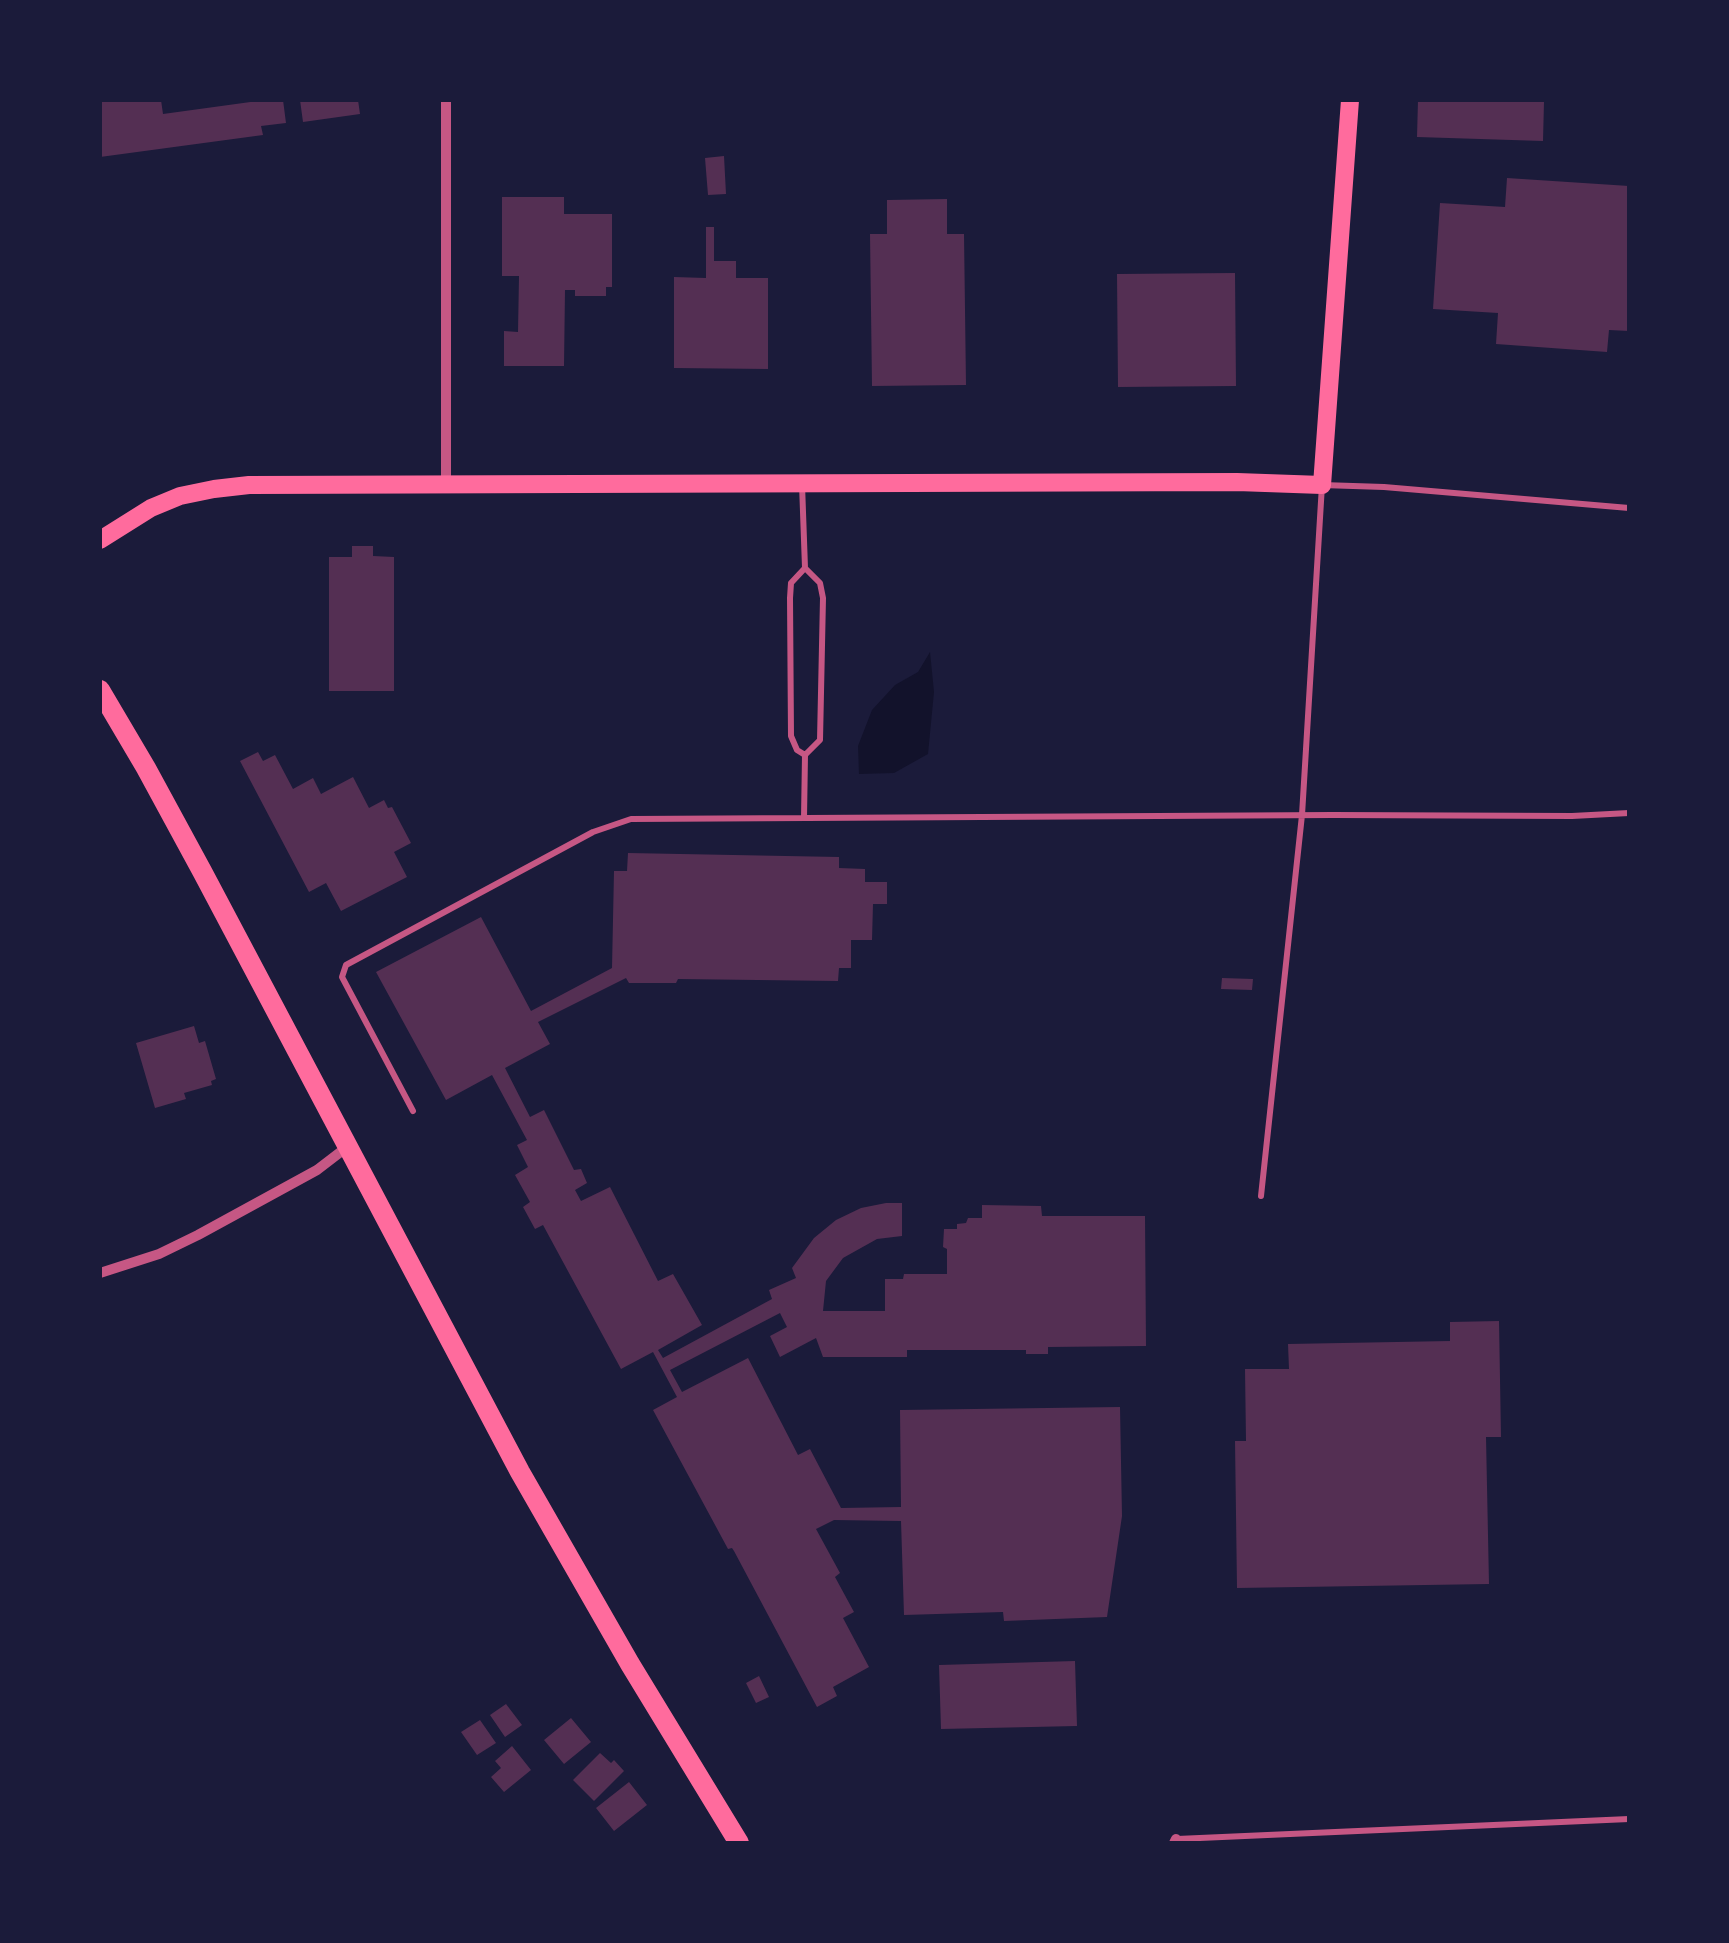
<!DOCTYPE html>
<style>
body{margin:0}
#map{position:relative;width:1729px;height:1943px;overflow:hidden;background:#1b1b3a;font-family:"Golos Text",sans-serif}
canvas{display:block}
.frame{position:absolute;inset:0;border:102px solid #1b1b3a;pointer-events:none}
</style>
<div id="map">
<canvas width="1729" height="1943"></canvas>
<div class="frame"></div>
</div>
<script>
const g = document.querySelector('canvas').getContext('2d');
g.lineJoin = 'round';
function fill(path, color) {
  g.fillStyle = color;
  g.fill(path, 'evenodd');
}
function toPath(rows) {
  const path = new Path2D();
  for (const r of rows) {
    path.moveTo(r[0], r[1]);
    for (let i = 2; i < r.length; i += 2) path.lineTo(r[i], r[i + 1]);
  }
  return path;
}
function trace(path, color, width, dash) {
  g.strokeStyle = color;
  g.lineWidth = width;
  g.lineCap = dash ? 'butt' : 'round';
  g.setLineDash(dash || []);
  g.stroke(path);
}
const water = toPath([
 [930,652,934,692,928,754,894,773,859,774,858,746,872,710,895,685,918,672]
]);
const building = toPath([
 [100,100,161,100,163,114,265,100,283,100,286,123,261,126,263,135,100,157],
 [300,100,358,100,360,114,303,122],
 [1418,100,1544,102,1543,141,1417,137],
 [724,156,726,194,708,195,705,158],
 [1507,178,1629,186,1629,331,1609,330,1607,352,1496,344,1498,313,1433,309,1440,203,1505,207],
 [502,197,564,197,564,214,612,214,612,287,606,287,606,296,575,296,575,290,565,290,564,366,504,366,504,331,518,332,519,276,502,276],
 [947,199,947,234,964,234,966,385,872,386,870,234,887,234,887,200],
 [706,227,714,227,714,261,736,261,736,278,768,278,768,369,674,368,674,277,706,278],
 [1235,273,1236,386,1118,387,1117,274],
 [352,546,373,546,373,556,394,557,394,691,329,691,329,557,352,557],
 [258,752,263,761,275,755,293,789,313,778,321,794,353,777,369,808,384,800,388,808,392,807,411,843,394,852,407,877,341,911,326,883,309,892,240,761],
 [628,853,839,857,839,868,865,869,865,882,887,882,887,904,873,904,872,940,851,940,851,968,839,968,838,981,678,979,676,983,629,983,626,978,538,1022,550,1044,505,1068,530,1117,544,1110,574,1170,581,1169,587,1183,575,1190,581,1201,610,1187,658,1281,673,1274,702,1325,658,1350,663,1358,772,1299,769,1290,796,1278,792,1268,814,1238,836,1220,861,1208,886,1203,902,1203,902,1236,877,1239,843,1258,826,1281,823,1311,885,1311,885,1279,903,1279,904,1274,947,1274,947,1249,943,1247,944,1229,957,1229,957,1224,966,1223,968,1218,982,1218,982,1205,1041,1206,1042,1216,1145,1216,1146,1346,1048,1347,1048,1354,1026,1354,1026,1350,907,1350,907,1357,823,1357,816,1338,780,1357,770,1336,787,1327,780,1313,670,1370,682,1392,748,1358,798,1455,810,1449,841,1508,901,1507,900,1410,1120,1407,1122,1516,1107,1617,1004,1621,1003,1612,904,1615,901,1521,834,1520,816,1529,840,1573,835,1577,854,1612,843,1618,869,1667,833,1687,837,1696,817,1707,734,1551,732,1548,728,1549,653,1410,677,1397,653,1352,621,1369,543,1225,535,1229,523,1207,530,1202,515,1175,528,1167,517,1145,527,1140,492,1075,446,1100,376,972,481,917,531,1011,612,968,614,871,627,871],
 [1222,978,1253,979,1252,990,1221,989],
 [194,1026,199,1043,205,1041,216,1079,211,1081,212,1085,184,1093,186,1099,155,1108,136,1043],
 [1499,1321,1501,1437,1486,1437,1489,1584,1237,1588,1235,1441,1246,1441,1245,1369,1289,1369,1288,1344,1450,1341,1450,1322],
 [1075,1661,1077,1726,941,1729,939,1665],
 [759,1676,769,1697,756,1703,746,1683],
 [506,1704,522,1725,505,1737,490,1715],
 [571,1718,591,1742,564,1764,544,1740],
 [480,1720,496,1743,477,1755,461,1732],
 [512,1746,531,1770,504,1792,491,1777,501,1768,495,1761],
 [600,1753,611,1763,614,1760,624,1771,594,1801,573,1780],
 [629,1782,647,1805,614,1831,596,1808]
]);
const service = toPath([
 [802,484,805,568,820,583,823,598,820,740,805,755,804,818],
 [805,568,791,583,790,598,791,736,797,750,805,755],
 [413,1111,342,977,346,965,593,832,631,819,1333,815,1572,816,1629,813],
 [1261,1196,1302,815,1322,485,1384,487,1629,508],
 [1177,1839,1629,1819]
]);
const minor = toPath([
 [446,484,446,100],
 [100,1273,159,1254,198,1235,317,1170,347,1147],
 [1174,1843,1176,1839,1178,1843]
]);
const secondary = toPath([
 [100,540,151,508,180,496,214,489,249,485,1237,482,1322,485,1350,100]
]);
const primary = toPath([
 [100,690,146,768,203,873,520,1472,630,1664,739,1843]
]);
fill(water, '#12122b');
fill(building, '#542f53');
trace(service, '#c65784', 6);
trace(minor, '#c65784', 10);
trace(secondary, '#ff6b9d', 18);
trace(primary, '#ff6b9d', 20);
</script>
